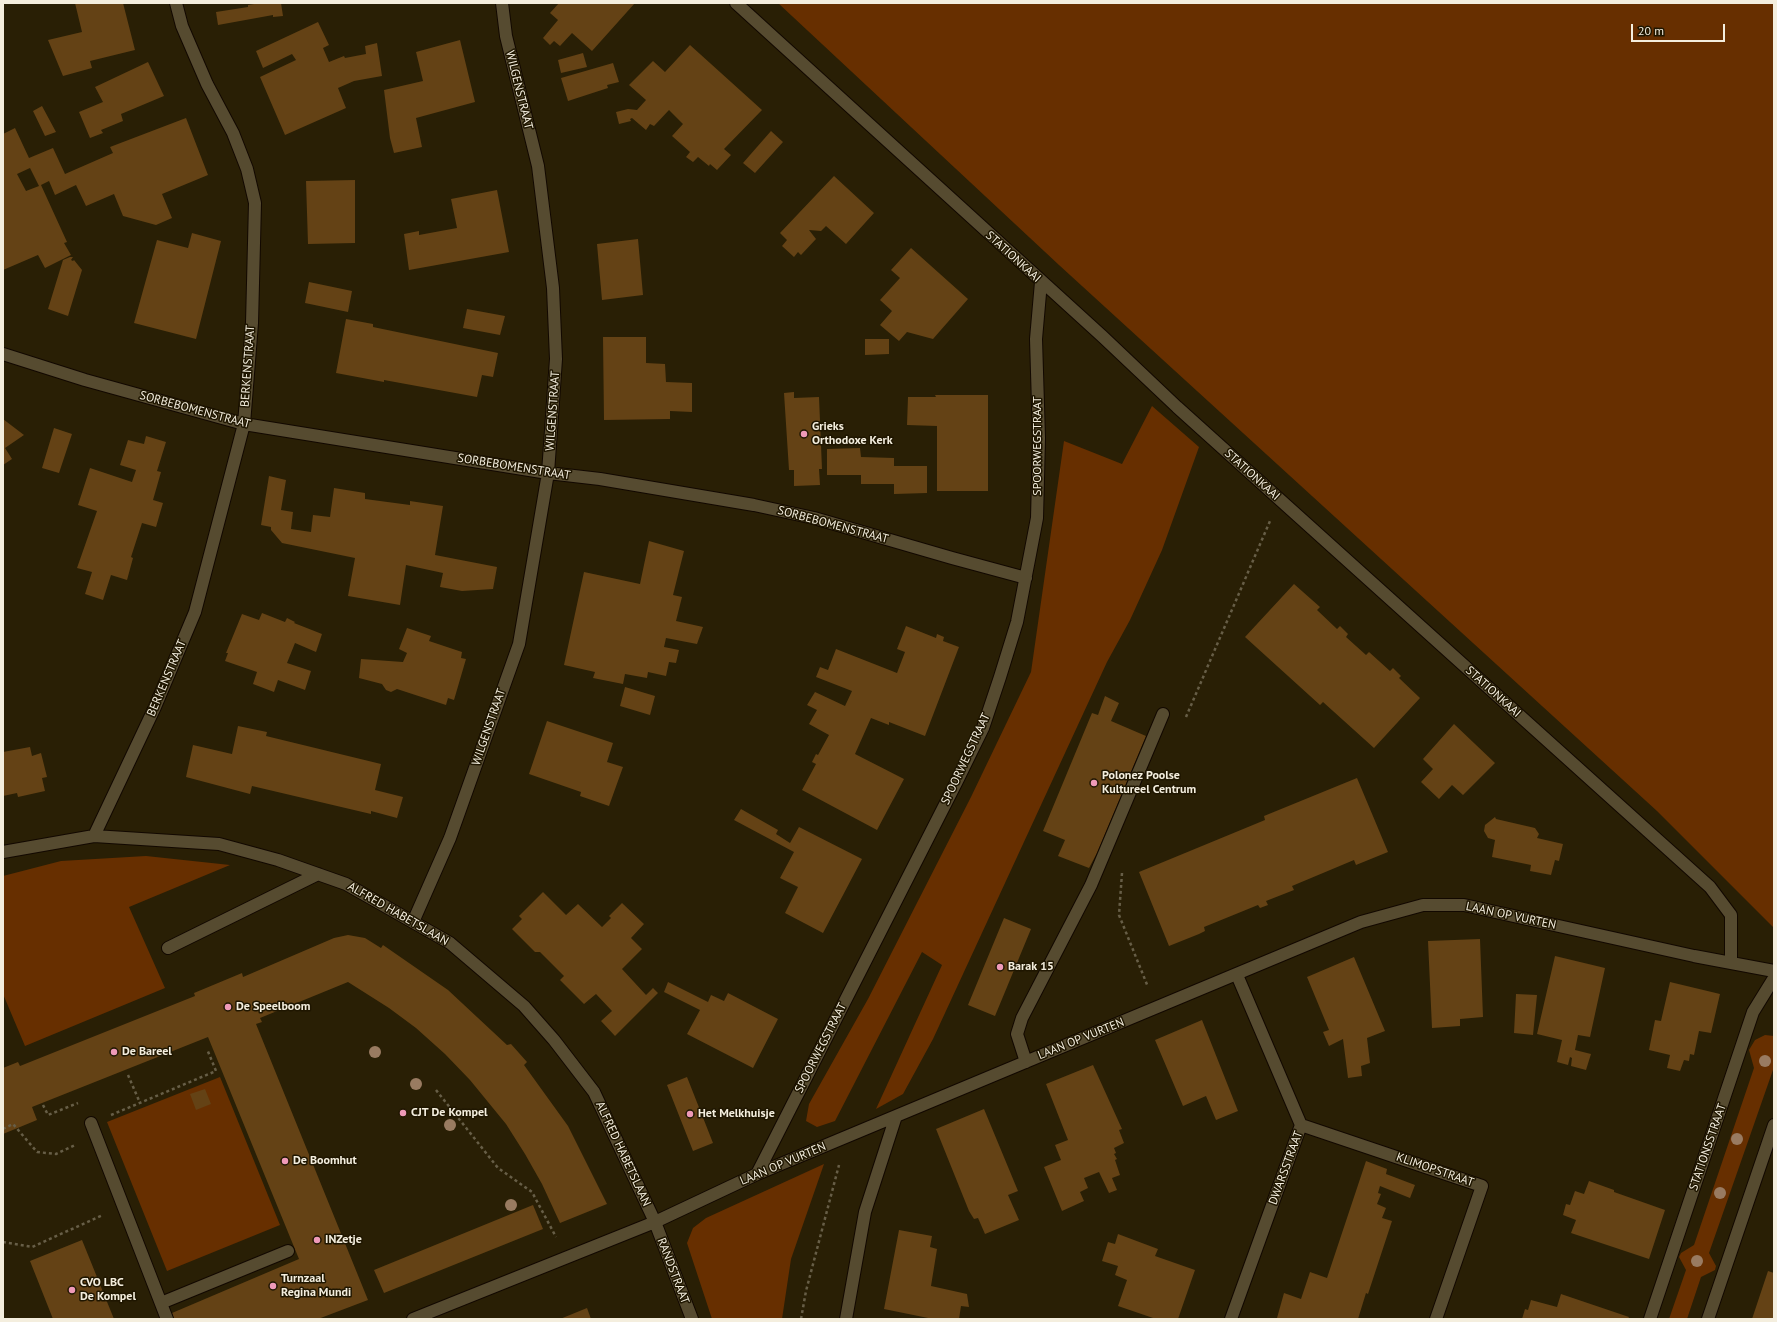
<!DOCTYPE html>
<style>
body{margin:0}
#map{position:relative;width:1777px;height:1322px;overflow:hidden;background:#291f05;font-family:"PT Sans",sans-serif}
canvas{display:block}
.frame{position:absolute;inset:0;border:4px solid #f4eede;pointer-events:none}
.scale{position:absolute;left:1631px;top:24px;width:94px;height:18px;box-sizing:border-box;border:2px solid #f4eede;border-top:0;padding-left:5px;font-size:12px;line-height:14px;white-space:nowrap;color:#f4eede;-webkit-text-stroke:3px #1f1600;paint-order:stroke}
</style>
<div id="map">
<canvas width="1777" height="1322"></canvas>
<div class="frame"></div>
<div class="scale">20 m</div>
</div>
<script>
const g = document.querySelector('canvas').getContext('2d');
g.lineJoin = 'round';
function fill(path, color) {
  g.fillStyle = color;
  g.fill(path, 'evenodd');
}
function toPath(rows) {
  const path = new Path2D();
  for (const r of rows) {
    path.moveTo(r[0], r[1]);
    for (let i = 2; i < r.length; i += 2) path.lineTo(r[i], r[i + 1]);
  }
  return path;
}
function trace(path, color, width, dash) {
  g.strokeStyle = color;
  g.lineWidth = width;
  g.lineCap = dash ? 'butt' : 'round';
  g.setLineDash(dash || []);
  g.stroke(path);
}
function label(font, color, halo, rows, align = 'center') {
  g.font = font + ' "PT Sans",sans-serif';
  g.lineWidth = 3;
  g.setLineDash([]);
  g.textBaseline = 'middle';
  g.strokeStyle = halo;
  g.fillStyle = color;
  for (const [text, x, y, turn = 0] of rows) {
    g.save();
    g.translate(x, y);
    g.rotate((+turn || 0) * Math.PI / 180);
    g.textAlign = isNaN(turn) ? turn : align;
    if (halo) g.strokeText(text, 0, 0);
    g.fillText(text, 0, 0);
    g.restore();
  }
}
const green = toPath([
 [778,3,1774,3,1774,928,1657,811,1059,265],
 [1152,406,1199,447,1162,550,1130,620,1107,662,933,1039,903,1094,876,1109,942,965,922,952,835,1121,817,1127,806,1121,809,1104,868,999,971,797,1031,672,1064,441,1122,464],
 [146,856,230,865,129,907,165,988,25,1046,3,994,3,876,61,861],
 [1765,1035,1774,1036,1774,1067,1709,1253,1716,1266,1715,1270,1701,1277,1687,1319,1669,1319,1686,1270,1679,1257,1681,1253,1694,1245,1754,1068,1749,1050,1755,1040],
 [220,1077,280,1225,167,1271,107,1122],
 [824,1164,791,1259,782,1319,712,1319,687,1243,693,1228,706,1218]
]);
const building = toPath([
 [75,3,123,3,135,50,90,61,92,68,63,76,48,40,82,32],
 [260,3,281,3,283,16,273,17,273,15,218,25,216,12,248,7,248,5],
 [559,3,635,3,592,51,572,33,560,46,554,41,550,45,543,38,558,20,550,13],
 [318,22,329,45,323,48,329,62,344,56,345,58,366,54,365,46,377,43,382,76,354,81,338,88,346,108,285,135,260,77,296,60,292,54,263,68,256,51],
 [460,40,475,102,416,118,422,147,394,153,390,138,384,90,423,81,416,52],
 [690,45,762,110,724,149,731,155,717,170,710,164,709,166,698,157,693,162,686,157,690,152,672,136,683,124,669,110,654,126,650,124,646,130,632,118,630,119,631,121,619,124,616,112,628,109,637,110,646,100,629,85,653,61,665,72],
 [583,53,587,67,561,73,558,60],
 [148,62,164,96,121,114,123,121,101,130,103,133,90,138,79,112,103,102,95,87],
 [613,63,619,82,607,85,608,88,568,101,561,78],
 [42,106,56,132,45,136,33,111],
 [186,118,208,175,162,194,172,218,156,225,123,216,114,194,86,206,76,185,55,195,49,181,41,185,67,242,64,243,71,255,45,268,38,255,3,270,3,134,15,128,29,158,53,148,65,174,113,153,110,147],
 [30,168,39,186,26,191,17,174],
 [771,131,783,142,755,173,743,163],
 [834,176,874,213,846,244,826,226,821,231,809,230,816,239,801,255,798,252,794,257,782,246,787,240,780,233],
 [355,180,355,243,308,244,306,181],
 [497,190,509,252,409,270,404,234,419,231,419,235,457,228,451,199],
 [192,233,221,241,196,339,134,323,157,240,188,248],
 [638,239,643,295,602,300,597,244],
 [911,248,968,299,933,339,907,332,899,341,880,325,892,311,880,300,900,278,891,270],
 [70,257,73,257,71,260,73,261,74,260,82,270,68,316,48,309,63,260],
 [309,282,352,291,348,312,305,303],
 [467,309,505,316,500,335,463,328],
 [346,319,373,324,373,327,498,353,493,377,482,375,477,397,384,380,384,382,336,373],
 [603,337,646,337,646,363,665,364,666,382,692,383,692,412,670,411,670,419,604,420],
 [865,339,889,339,889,354,865,355],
 [794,392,794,398,819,397,822,469,819,469,820,485,794,486,794,470,789,470,784,393],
 [935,395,988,395,988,491,937,491,937,426,907,425,908,397,936,397],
 [3,419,24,435,5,448,12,459,3,465],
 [54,428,72,434,59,473,42,468],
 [146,436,166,442,157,471,161,472,153,500,163,503,156,527,142,523,131,557,133,558,127,580,111,575,103,600,85,594,92,572,77,568,97,511,78,505,90,468,132,482,136,470,120,465,128,440,144,444],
 [860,448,861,457,894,458,894,466,927,466,927,493,894,494,894,484,861,484,861,475,827,475,827,449],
 [269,476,286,480,281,510,293,512,291,529,311,532,313,515,330,517,334,488,365,493,365,499,410,505,410,501,443,506,435,555,497,567,493,589,462,591,440,587,443,573,406,565,400,605,348,596,355,558,282,543,271,530,271,527,261,525],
 [649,541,684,551,673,595,682,597,676,621,703,627,697,644,666,638,664,647,679,650,676,663,669,662,666,676,648,672,647,678,625,674,623,684,593,678,595,672,564,665,584,572,640,584],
 [1294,584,1320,607,1317,610,1337,629,1340,626,1348,634,1346,637,1366,655,1369,652,1390,671,1393,668,1401,676,1399,678,1420,698,1374,748,1323,702,1320,705,1245,637],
 [262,613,285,622,287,618,295,622,294,623,322,634,316,652,295,643,287,663,311,671,305,690,278,680,274,692,253,684,257,672,225,661,228,653,226,653,242,614,259,620],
 [906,626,936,638,937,634,944,637,943,641,959,647,925,736,889,722,889,725,871,718,855,754,904,779,877,830,802,790,816,764,812,762,816,754,818,755,829,735,809,724,817,710,807,705,815,692,845,706,852,691,816,677,820,667,828,670,836,649,897,673,905,652,897,649],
 [407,628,431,636,429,641,462,652,461,658,466,659,454,700,448,698,446,705,397,689,391,692,386,690,382,684,359,678,361,659,403,662,407,653,399,649],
 [625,687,655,696,650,715,620,706],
 [1105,696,1119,703,1111,721,1146,736,1097,853,1089,868,1058,856,1065,840,1043,831,1092,713,1098,715],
 [547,721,613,743,607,762,623,767,609,806,580,796,581,792,529,774],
 [1454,724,1495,763,1463,795,1452,785,1439,799,1421,782,1433,769,1423,759],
 [238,726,267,732,266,736,381,764,375,790,403,797,397,818,371,811,371,814,252,786,250,794,186,777,193,745,232,754],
 [30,747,32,756,41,753,47,777,42,778,45,791,18,797,17,793,3,796,3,752],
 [1357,778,1388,852,1356,865,1354,860,1292,886,1294,890,1266,901,1268,905,1260,908,1258,905,1204,927,1205,931,1199,934,1169,946,1139,872,1265,820,1264,816],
 [741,809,778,830,776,834,790,843,799,827,862,859,823,933,785,913,798,887,780,878,794,852,734,820],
 [1495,817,1496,819,1535,828,1539,834,1537,838,1563,844,1559,861,1555,860,1551,875,1530,871,1531,865,1492,857,1495,840,1488,838,1484,831,1485,825],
 [543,892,566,915,578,904,602,927,611,918,609,916,622,903,644,924,631,938,642,949,622,969,646,995,653,988,658,993,615,1036,601,1021,612,1011,596,994,584,1004,560,980,564,976,540,952,535,952,512,929,522,919,519,916],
 [1004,918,1031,929,995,1016,968,1005],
 [348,935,365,938,381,948,383,945,448,990,507,1045,511,1044,527,1062,524,1065,568,1126,607,1204,560,1223,542,1184,525,1154,506,1124,470,1080,445,1054,416,1028,389,1008,348,982,260,1018,262,1022,256,1024,368,1300,318,1319,174,1319,172,1313,299,1259,208,1037,32,1107,37,1120,3,1134,3,1068,18,1062,20,1066,195,996,194,993,242,973,243,977,334,938],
 [1480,939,1483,1017,1460,1019,1460,1026,1432,1028,1428,941],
 [1555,956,1605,968,1590,1037,1578,1035,1575,1050,1591,1054,1586,1070,1571,1066,1572,1058,1570,1057,1568,1065,1557,1062,1562,1040,1537,1034],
 [1354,957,1385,1031,1367,1038,1370,1063,1361,1066,1362,1076,1348,1078,1343,1039,1329,1046,1323,1032,1329,1030,1307,977],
 [668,982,708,1002,711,995,724,1001,728,993,778,1019,753,1068,687,1034,700,1010,664,992],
 [1670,982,1720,994,1711,1033,1699,1031,1694,1055,1690,1054,1689,1061,1684,1060,1680,1071,1667,1068,1670,1055,1649,1050,1655,1020,1661,1021],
 [1516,994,1537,995,1533,1035,1514,1033],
 [1202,1020,1238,1111,1216,1120,1206,1096,1183,1106,1155,1040],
 [1093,1065,1122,1129,1119,1130,1124,1143,1114,1148,1116,1153,1114,1154,1117,1159,1115,1160,1120,1175,1112,1178,1117,1190,1109,1193,1099,1172,1084,1178,1088,1188,1080,1192,1084,1201,1062,1211,1044,1167,1061,1160,1055,1145,1068,1140,1046,1084],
 [687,1077,713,1143,693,1151,667,1085],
 [205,1089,211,1104,196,1110,190,1094],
 [984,1109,1018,1191,1008,1195,1019,1220,985,1234,978,1218,974,1219,969,1211,936,1129],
 [1366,1161,1387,1169,1386,1174,1415,1185,1410,1198,1380,1186,1378,1193,1381,1194,1377,1204,1386,1208,1382,1218,1392,1221,1368,1294,1366,1293,1358,1319,1277,1318,1284,1293,1301,1299,1310,1272,1327,1278],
 [1589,1181,1614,1190,1614,1192,1665,1210,1649,1259,1571,1233,1576,1220,1563,1215,1566,1204,1570,1205,1575,1191,1584,1194],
 [533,1205,543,1229,384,1293,374,1270],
 [899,1230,932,1236,930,1247,937,1249,931,1286,967,1294,969,1307,961,1306,959,1319,933,1319,884,1309],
 [1118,1234,1158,1249,1155,1256,1195,1270,1178,1319,1156,1319,1118,1306,1127,1280,1115,1275,1118,1266,1102,1261,1108,1242,1115,1244],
 [82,1240,114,1319,53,1319,30,1261],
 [1768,1271,1774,1273,1774,1319,1752,1319],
 [1561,1294,1629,1317,1628,1319,1522,1319,1525,1309,1528,1310,1531,1300,1557,1307],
 [587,1308,591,1319,560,1319]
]);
const path = toPath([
 [1186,717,1270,521],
 [1122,873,1119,915,1148,987],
 [128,1075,140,1103],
 [436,1090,498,1168,532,1192,556,1237],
 [43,1105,48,1115,78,1103],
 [111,1115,216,1071,207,1049],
 [3,1129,13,1124,37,1152,56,1154,75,1145],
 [3,1242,32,1247,103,1215],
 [801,1319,806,1291,839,1165]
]);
const minor = toPath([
 [736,3,1102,336,1177,407,1710,887,1731,915,1731,963],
 [3,354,85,380,244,424,548,473,600,479,754,505,814,518,952,558,1026,578],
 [94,836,155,707,195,612,244,424,252,323,255,203,247,169,233,133,207,84,182,26,176,3],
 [3,852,94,836,219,844,278,860,346,884,450,943,524,1006,554,1040,594,1092,655,1222,692,1319],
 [413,922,450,838,519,644,548,473,556,359,553,288,538,166,506,36,502,3],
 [168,948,318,874],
 [1026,1062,1017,1034,1022,1018,1091,885,1163,714],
 [91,1123,167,1319],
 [1301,1125,1482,1186,1436,1319],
 [757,1174,957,781,983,728,1000,677,1017,622,1037,518,1039,438,1036,339,1041,282],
 [161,1303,288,1251],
 [413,1319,655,1222,757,1174,1361,922,1423,905,1464,905,1694,956,1774,971],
 [846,1319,865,1212,896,1116],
 [1231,1319,1301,1125,1237,975],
 [1650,1319,1753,1012,1774,978],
 [1708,1319,1774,1125]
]);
const trees = [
 [375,1052],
 [1765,1061],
 [416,1084],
 [450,1125],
 [1737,1139],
 [1720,1193],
 [511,1205],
 [1697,1261]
];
const markers = [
 [804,434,4,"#ef9ab8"],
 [1094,783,4,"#ef9ab8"],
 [1000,967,4,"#ef9ab8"],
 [228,1007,4,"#ef9ab8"],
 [114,1052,4,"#ef9ab8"],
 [403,1113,4,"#ef9ab8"],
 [690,1114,4,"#ef9ab8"],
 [285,1161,4,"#ef9ab8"],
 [317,1240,4,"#ef9ab8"],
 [273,1286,4,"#ef9ab8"],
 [72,1290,4,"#ef9ab8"]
];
const streetNames = [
 ["WILGENSTRAAT",519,90,76],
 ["STATIONKAAI",1013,257,42],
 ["BERKENSTRAAT",248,366,-86],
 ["SORBEBOMENSTRAAT",195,410,15],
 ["WILGENSTRAAT",553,411,-86],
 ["SPOORWEGSTRAAT",1038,446,-90],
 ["SORBEBOMENSTRAAT",514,467,9],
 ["STATIONKAAI",1252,475,42],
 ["SORBEBOMENSTRAAT",833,525,15],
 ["BERKENSTRAAT",167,678,-67],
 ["STATIONKAAI",1493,692,42],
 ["WILGENSTRAAT",489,727,-71],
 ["SPOORWEGSTRAAT",966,759,-65],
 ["ALFRED HABETSLAAN",398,914,30],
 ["LAAN OP VURTEN",1511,916,12],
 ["LAAN OP VURTEN",1081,1039,-22],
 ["SPOORWEGSTRAAT",821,1048,-63],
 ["STATIONSSTRAAT",1708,1147,-71],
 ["ALFRED HABETSLAAN",623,1154,65],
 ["LAAN OP VURTEN",783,1164,-23],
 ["DWARSSTRAAT",1286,1168,-70],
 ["KLIMOPSTRAAT",1435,1170,19],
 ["RANDSTRAAT",673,1271,69]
];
const poiNames = [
 ["Grieks",812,427],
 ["Orthodoxe Kerk",812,441],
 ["Polonez Poolse",1102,776],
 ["Kultureel Centrum",1102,790],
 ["Barak 15",1008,967],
 ["De Speelboom",236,1007],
 ["De Bareel",122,1052],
 ["CJT De Kompel",411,1113],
 ["Het Melkhuisje",698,1114],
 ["De Boomhut",293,1161],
 ["INZetje",325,1240],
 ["Turnzaal",281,1279],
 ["Regina Mundi",281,1293],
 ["CVO LBC",80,1283],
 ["De Kompel",80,1297]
];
fill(green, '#672f00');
fill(building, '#644215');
trace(minor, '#120800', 14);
trace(path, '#675e47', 2.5, [3, 3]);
trace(minor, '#564b30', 12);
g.fillStyle = '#997b61';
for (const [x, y] of trees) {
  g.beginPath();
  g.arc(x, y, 6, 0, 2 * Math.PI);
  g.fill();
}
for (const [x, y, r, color] of markers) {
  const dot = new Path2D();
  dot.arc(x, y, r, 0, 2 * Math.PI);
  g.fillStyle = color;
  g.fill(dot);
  trace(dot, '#1f1600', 1.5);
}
label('12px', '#f4eede', '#1f1600', streetNames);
label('bold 12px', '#f4eede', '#1f1600', poiNames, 'left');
</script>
